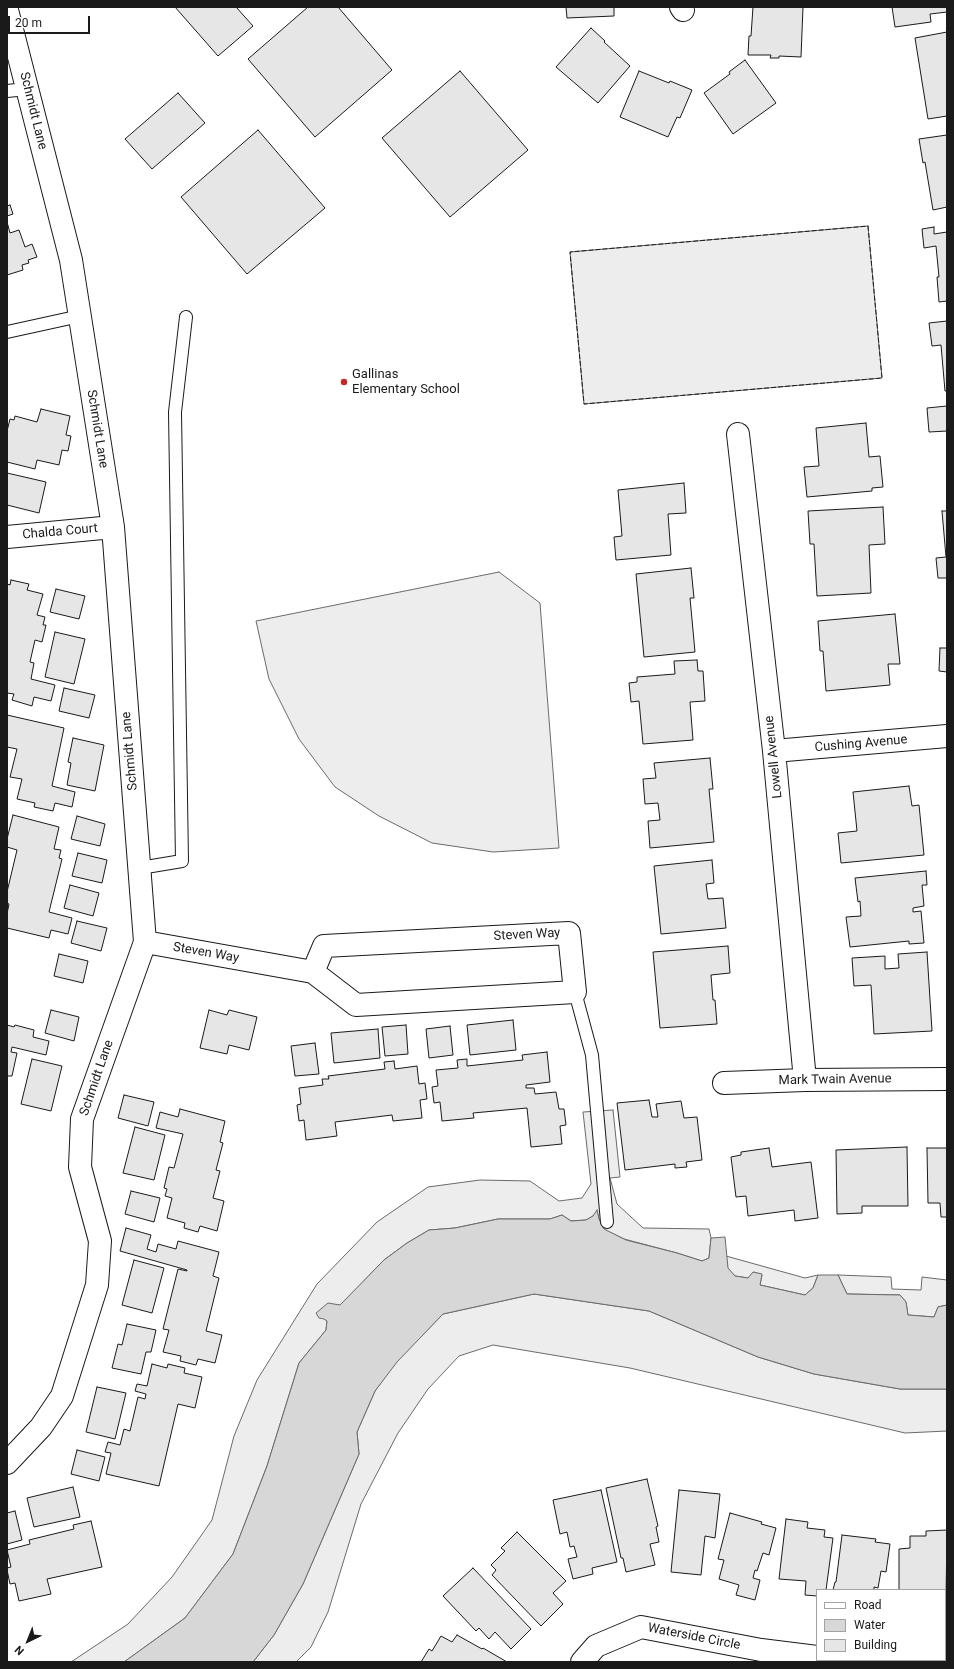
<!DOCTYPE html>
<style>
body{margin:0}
#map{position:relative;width:954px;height:1669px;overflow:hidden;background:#fff;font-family:Roboto,sans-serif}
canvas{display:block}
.frame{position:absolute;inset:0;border:8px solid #1a1a1a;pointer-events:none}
.legend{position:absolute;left:816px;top:1589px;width:130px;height:72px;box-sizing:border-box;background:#fff;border:1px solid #a3a3a3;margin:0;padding:5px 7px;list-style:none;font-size:12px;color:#1a1a1a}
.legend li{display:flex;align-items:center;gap:8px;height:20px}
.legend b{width:20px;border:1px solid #a3a3a3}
.north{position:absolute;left:8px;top:1621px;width:40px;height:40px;-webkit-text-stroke:3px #fff;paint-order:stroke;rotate:223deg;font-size:11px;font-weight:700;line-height:16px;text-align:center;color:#1a1a1a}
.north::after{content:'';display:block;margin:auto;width:14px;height:18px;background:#1a1a1a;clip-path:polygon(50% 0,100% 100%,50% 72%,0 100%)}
.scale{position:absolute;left:8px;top:16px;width:82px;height:18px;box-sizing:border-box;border:2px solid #1a1a1a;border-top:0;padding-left:5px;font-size:12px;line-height:14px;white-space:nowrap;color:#1a1a1a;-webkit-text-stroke:3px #fff;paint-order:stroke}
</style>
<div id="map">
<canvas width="954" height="1669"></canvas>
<div class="frame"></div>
<ul class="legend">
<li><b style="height:5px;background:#fff"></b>Road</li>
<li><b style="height:11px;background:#d7d7d7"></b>Water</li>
<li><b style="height:11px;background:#e6e6e6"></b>Building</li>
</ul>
<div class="north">N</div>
<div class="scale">20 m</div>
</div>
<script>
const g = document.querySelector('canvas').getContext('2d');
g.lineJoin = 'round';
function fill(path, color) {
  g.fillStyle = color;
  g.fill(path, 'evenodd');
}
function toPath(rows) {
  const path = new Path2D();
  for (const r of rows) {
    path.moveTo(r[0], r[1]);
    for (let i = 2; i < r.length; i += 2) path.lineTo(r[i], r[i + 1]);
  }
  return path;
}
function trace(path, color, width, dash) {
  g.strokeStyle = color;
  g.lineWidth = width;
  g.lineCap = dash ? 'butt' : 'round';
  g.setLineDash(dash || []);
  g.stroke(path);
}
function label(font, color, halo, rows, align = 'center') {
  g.font = font + ' Roboto,sans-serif';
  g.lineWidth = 3;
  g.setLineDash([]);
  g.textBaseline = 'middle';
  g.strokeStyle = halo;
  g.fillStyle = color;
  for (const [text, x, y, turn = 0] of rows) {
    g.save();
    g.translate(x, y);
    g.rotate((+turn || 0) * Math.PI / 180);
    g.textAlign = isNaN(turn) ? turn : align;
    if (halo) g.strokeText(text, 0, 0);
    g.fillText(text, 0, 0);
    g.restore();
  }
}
const built = toPath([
 [868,226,882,378,584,404,570,252,868,226],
 [499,572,540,603,559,848,493,852,432,843,379,816,335,787,299,739,269,679,256,621,499,572],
 [613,1110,620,1177,610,1178,617,1204,643,1228,709,1229,711,1238,709,1258,702,1261,677,1253,624,1239,603,1229,599,1219,597,1211,593,1216,586,1220,571,1221,562,1215,550,1219,498,1219,455,1228,429,1230,407,1243,384,1260,340,1306,327,1321,326,1330,299,1363,267,1466,233,1554,185,1618,124,1662,71,1662,128,1624,172,1577,212,1520,234,1436,257,1380,317,1284,377,1222,428,1187,480,1180,530,1181,559,1201,582,1198,591,1184,583,1112,613,1110],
 [726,1256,805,1278,818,1275,813,1288,805,1295,760,1285,762,1275,754,1272,748,1278,735,1276,727,1268,726,1256],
 [838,1275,891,1277,892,1289,921,1290,922,1277,947,1280,947,1305,938,1307,934,1317,908,1315,906,1302,900,1295,847,1294,838,1275],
 [534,1294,649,1311,758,1357,814,1374,900,1389,947,1389,947,1431,905,1433,630,1368,493,1345,459,1356,428,1389,398,1433,361,1504,328,1612,311,1647,296,1662,253,1662,274,1635,303,1584,359,1454,357,1432,375,1391,396,1362,443,1314,534,1294]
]);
const water = toPath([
 [597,1210,599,1219,604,1229,626,1240,677,1253,702,1261,709,1258,711,1238,725,1237,728,1268,735,1276,748,1278,753,1272,762,1274,760,1285,805,1295,813,1288,818,1275,838,1275,847,1294,900,1295,906,1302,908,1315,934,1317,938,1307,947,1305,947,1389,900,1389,814,1374,758,1357,649,1311,534,1294,443,1314,397,1362,375,1391,357,1432,359,1454,303,1584,274,1635,253,1662,124,1662,185,1618,233,1554,267,1466,299,1363,326,1330,327,1321,324,1319,319,1318,316,1313,328,1303,340,1305,384,1260,407,1243,429,1230,455,1228,498,1219,550,1219,562,1215,571,1221,586,1220,593,1216,597,1210]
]);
const building = toPath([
 [175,7,236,7,253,26,218,56,175,7],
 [308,7,338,7,392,70,315,137,248,59,308,7],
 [566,7,614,7,614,16,567,18,566,7],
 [753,7,803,7,801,57,779,56,779,58,770,58,771,55,748,55,749,36,751,36,753,7],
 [892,7,947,7,947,12,930,14,931,22,895,27,892,7],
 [591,28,605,41,604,42,630,66,598,103,556,67,591,28],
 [947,32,947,116,928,119,915,38,947,32],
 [745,60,776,103,733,134,704,93,730,74,729,72,745,60],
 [460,71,528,150,450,217,382,138,460,71],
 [639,71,669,83,670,81,692,90,680,118,677,117,668,137,620,117,639,71],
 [178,93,205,123,152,169,125,139,178,93],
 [258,130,325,208,247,274,181,197,258,130],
 [947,135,947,207,933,210,925,162,923,163,919,139,947,135],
 [10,205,13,214,7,216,7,206,10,205],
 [7,222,10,233,19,230,25,247,32,244,37,257,28,260,29,263,22,265,23,270,7,275,7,222],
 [934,227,934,234,947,232,947,301,939,302,937,277,939,277,936,246,924,248,922,229,934,227],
 [947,321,947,391,945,391,941,345,932,346,929,323,947,321],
 [947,406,947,431,929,432,927,408,947,406],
 [41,409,70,416,66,435,71,436,68,451,62,450,59,465,37,460,35,469,7,462,7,431,10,419,14,420,15,416,37,422,41,409],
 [866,423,869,457,880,456,883,487,872,488,872,491,807,497,804,467,819,466,816,428,866,423],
 [7,473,46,482,39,513,7,505,7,473],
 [684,483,686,513,668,514,671,555,616,560,614,537,622,536,618,490,684,483],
 [883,507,885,544,869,545,871,593,817,596,814,544,810,544,808,511,883,507],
 [942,511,947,511,947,578,938,578,936,558,946,557,942,511],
 [691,568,694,598,690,598,695,652,644,657,636,574,691,568],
 [11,580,29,584,27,590,43,594,37,615,45,617,43,625,46,625,42,642,35,640,30,662,34,663,31,679,55,685,51,701,34,697,32,706,12,700,14,694,7,693,7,584,10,585,11,580],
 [56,589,85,596,79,619,50,612,56,589],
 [895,614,900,664,888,664,890,685,826,691,823,651,820,651,818,621,895,614],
 [55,632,85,639,74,684,45,677,55,632],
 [940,648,947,648,947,672,939,671,940,648],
 [697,660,698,671,703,671,705,701,690,702,693,740,643,744,639,701,631,702,629,683,637,682,637,677,675,674,674,661,697,660],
 [64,688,95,695,89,718,59,711,64,688],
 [7,715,64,728,52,786,75,792,72,807,55,803,53,811,34,807,35,803,17,799,22,779,10,777,17,749,7,747,7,715],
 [73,738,104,745,95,791,67,785,71,763,68,762,73,738],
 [710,758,713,789,709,789,714,842,650,848,648,821,660,820,658,803,645,804,643,779,656,778,654,763,710,758],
 [909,786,912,806,919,805,924,855,841,863,838,833,857,831,853,792,909,786],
 [13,815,59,827,54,849,61,850,59,858,62,859,49,912,72,918,68,934,51,930,49,938,7,928,7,914,9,904,7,903,7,892,17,850,7,847,7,839,13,815],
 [77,816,105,824,100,846,71,839,77,816],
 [78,853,107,860,102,883,72,876,78,853],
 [712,860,714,883,706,884,708,899,723,898,726,928,661,934,654,866,712,860],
 [926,871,927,885,922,885,924,906,913,908,913,912,921,911,924,943,909,944,909,941,850,947,846,917,861,916,860,901,858,902,855,878,926,871],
 [70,885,99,893,93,916,64,908,70,885],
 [77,921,107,928,101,951,71,943,77,921],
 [728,946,730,973,711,975,713,1000,715,1000,717,1024,660,1028,653,952,728,946],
 [927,952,932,1031,874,1034,871,985,854,986,852,958,885,956,885,969,899,968,898,954,927,952],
 [59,954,88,961,83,983,54,976,59,954],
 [51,1010,79,1017,74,1041,45,1033,51,1010],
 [209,1010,227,1015,229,1010,257,1017,249,1050,229,1045,227,1054,200,1048,209,1010],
 [513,1020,516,1050,470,1055,467,1025,513,1020],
 [7,1025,14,1027,15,1025,34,1030,33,1037,49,1041,46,1055,12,1047,11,1052,17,1053,12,1076,7,1076,7,1025],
 [406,1025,408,1054,385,1056,382,1027,406,1025],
 [450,1026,453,1055,429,1058,426,1029,450,1026],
 [378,1029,380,1058,334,1063,331,1033,378,1029],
 [315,1043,319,1074,295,1076,291,1046,315,1043],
 [547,1052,550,1082,526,1085,526,1088,534,1088,535,1094,556,1092,559,1109,564,1109,566,1125,560,1126,562,1144,531,1147,527,1108,473,1113,474,1118,442,1121,440,1102,434,1103,432,1087,438,1086,436,1070,458,1068,457,1060,467,1059,467,1066,523,1060,522,1055,547,1052],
 [32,1059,62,1066,51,1111,21,1104,32,1059],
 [394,1061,395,1069,417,1066,419,1084,425,1083,427,1099,420,1100,422,1118,393,1121,392,1115,335,1122,337,1136,306,1140,304,1120,299,1121,297,1105,301,1104,299,1088,323,1085,322,1079,329,1079,328,1076,385,1069,384,1062,394,1061],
 [124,1095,154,1102,148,1126,118,1118,124,1095],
 [649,1100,652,1117,658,1117,656,1104,681,1101,684,1118,697,1117,702,1160,686,1162,687,1167,675,1168,675,1164,625,1170,617,1103,649,1100],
 [180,1109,225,1121,220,1142,223,1143,216,1170,220,1171,213,1198,224,1201,217,1231,200,1226,198,1232,184,1228,185,1223,167,1218,172,1198,165,1196,167,1189,164,1188,169,1167,174,1168,183,1134,156,1128,160,1112,178,1117,180,1109],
 [135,1127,165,1135,154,1180,123,1173,135,1127],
 [907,1147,908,1206,862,1206,862,1213,837,1214,836,1150,907,1147],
 [769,1148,772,1167,811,1162,818,1218,795,1221,794,1210,748,1216,746,1196,736,1197,731,1157,741,1155,741,1152,769,1148],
 [927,1148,947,1148,947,1217,941,1217,940,1203,928,1203,927,1148],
 [131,1191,160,1198,154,1222,125,1214,131,1191],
 [126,1228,151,1235,147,1249,156,1252,158,1244,176,1249,178,1241,219,1252,213,1276,219,1278,206,1331,222,1335,215,1363,198,1359,196,1365,180,1361,181,1356,163,1352,169,1330,163,1329,178,1269,187,1271,187,1270,120,1251,126,1228],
 [134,1260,164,1268,152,1313,122,1305,134,1260],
 [127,1324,156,1330,151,1352,146,1352,141,1374,112,1368,118,1344,122,1345,127,1324],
 [152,1364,167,1368,168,1364,185,1368,184,1373,202,1377,195,1408,178,1404,159,1486,106,1474,111,1453,105,1452,108,1442,120,1445,124,1429,130,1431,138,1397,145,1399,146,1394,135,1391,137,1384,147,1386,152,1364],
 [97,1387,126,1393,115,1439,86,1432,97,1387],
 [77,1450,105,1457,99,1481,71,1474,77,1450],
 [647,1479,658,1526,656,1527,659,1542,650,1544,655,1565,626,1572,623,1558,621,1558,606,1488,647,1479],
 [73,1487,80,1517,34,1527,27,1498,73,1487],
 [601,1490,617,1562,592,1568,593,1574,573,1579,568,1559,577,1557,574,1546,570,1547,567,1532,560,1534,553,1500,601,1490],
 [679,1490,720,1494,715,1538,705,1536,701,1575,671,1572,679,1490],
 [15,1511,22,1540,7,1544,7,1513,15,1511],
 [730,1513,762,1522,761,1524,776,1528,769,1555,763,1553,757,1571,755,1570,753,1578,760,1580,755,1600,736,1595,739,1585,719,1579,724,1560,718,1559,730,1513],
 [786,1519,808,1522,807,1528,825,1530,824,1537,833,1538,826,1590,817,1590,817,1596,805,1595,806,1581,779,1579,786,1519],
 [91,1521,102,1567,47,1579,51,1594,19,1601,15,1583,10,1584,7,1570,7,1568,11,1567,7,1550,30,1544,29,1540,74,1529,73,1525,91,1521],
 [947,1530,946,1599,945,1599,945,1590,899,1590,899,1549,910,1548,910,1536,926,1536,926,1531,947,1530],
 [517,1532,566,1581,553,1593,563,1604,541,1626,492,1575,496,1570,491,1565,505,1551,501,1548,517,1532],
 [842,1535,876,1539,875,1542,890,1544,886,1572,881,1571,878,1588,874,1587,874,1590,833,1590,835,1582,836,1582,842,1535],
 [473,1568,531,1629,511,1649,495,1632,489,1639,479,1628,476,1631,443,1596,473,1568],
 [457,1635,482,1649,483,1648,507,1662,421,1662,429,1649,432,1651,441,1636,452,1642,457,1635]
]);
const lane = toPath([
 [7,91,27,89],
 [7,332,80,316],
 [140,868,182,861,175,412,186,317],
 [575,992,592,1055,607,1222]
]);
const street = toPath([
 [681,7,683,10],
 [7,10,71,260,113,527,145,942,82,1119,80,1167,100,1241,97,1285,62,1396,41,1427,7,1463],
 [738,434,774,751,805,1080],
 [7,537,113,527],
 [774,751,947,736],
 [145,942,313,972,356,1005,575,992,569,933,324,946,313,972],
 [724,1083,805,1080,947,1079],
 [842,1660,858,1662],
 [582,1662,596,1646,641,1627,761,1650,817,1657]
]);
const fence = toPath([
 [868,226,882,378,584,404,570,252,868,226]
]);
const markers = [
 [344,382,4,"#c62828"]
];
const streetNames = [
 ["Schmidt Lane",33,111,76],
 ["Schmidt Lane",97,429,81],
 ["Chalda Court",60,532,-5],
 ["Cushing Avenue",861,744,-5],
 ["Schmidt Lane",130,751,-95],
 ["Lowell Avenue",774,757,-96],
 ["Steven Way",527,935,-3],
 ["Steven Way",206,953,10],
 ["Schmidt Lane",97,1078,-71],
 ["Mark Twain Avenue",835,1080,-1],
 ["Waterside Circle",694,1637,11]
];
const poiNames = [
 ["Gallinas",352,375],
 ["Elementary School",352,390]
];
fill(built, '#ededed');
trace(built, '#6a6a6a', 1);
fill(water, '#d7d7d7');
trace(water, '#6a6a6a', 1);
fill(building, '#e6e6e6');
trace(building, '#1a1a1a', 1);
trace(lane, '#1a1a1a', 14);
trace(street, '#1a1a1a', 24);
trace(lane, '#fff', 12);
trace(street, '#fff', 22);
trace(fence, '#1a1a1a', 1, [5, 2]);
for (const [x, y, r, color] of markers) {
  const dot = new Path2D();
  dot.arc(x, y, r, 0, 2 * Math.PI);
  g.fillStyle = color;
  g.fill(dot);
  trace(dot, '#fff', 1.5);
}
label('13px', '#1a1a1a', '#fff', streetNames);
label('13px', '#1a1a1a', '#fff', poiNames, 'left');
</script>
